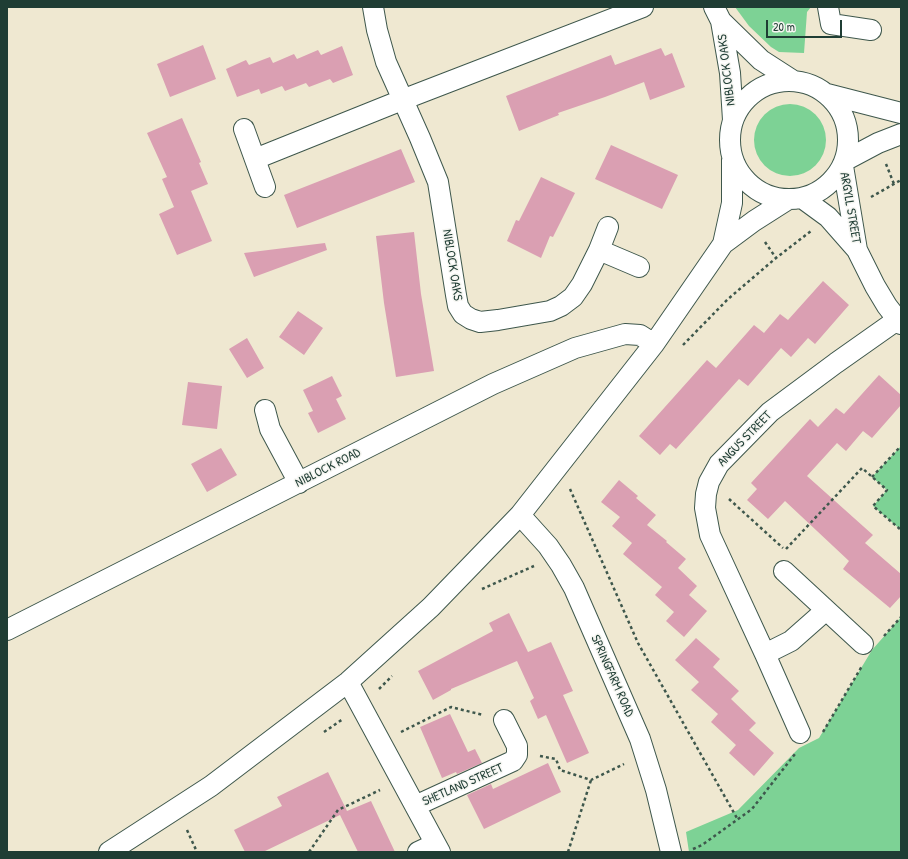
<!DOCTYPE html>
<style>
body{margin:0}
#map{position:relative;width:908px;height:859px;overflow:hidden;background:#efe8d1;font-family:"Patrick Hand",sans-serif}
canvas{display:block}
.frame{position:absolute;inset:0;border:8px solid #1f3d34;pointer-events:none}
.scale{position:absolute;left:766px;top:20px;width:76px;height:18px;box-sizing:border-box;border:2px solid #1f3d34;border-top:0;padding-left:5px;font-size:12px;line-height:14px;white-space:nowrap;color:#1f3d34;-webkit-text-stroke:3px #f6f6f2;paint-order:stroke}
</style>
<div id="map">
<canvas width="908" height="859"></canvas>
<div class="frame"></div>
<div class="scale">20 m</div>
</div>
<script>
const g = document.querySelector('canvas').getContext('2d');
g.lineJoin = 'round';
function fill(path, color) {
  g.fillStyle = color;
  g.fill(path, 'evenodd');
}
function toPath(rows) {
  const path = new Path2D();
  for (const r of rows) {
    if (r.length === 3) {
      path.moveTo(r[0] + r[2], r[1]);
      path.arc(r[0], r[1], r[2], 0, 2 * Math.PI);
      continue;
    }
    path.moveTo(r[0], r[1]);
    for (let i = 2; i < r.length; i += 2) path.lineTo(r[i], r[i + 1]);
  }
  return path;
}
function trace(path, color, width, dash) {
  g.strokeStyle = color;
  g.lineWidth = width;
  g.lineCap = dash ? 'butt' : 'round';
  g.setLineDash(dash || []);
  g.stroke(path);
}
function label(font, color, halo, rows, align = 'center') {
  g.font = font + ' "Patrick Hand",sans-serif';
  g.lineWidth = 3;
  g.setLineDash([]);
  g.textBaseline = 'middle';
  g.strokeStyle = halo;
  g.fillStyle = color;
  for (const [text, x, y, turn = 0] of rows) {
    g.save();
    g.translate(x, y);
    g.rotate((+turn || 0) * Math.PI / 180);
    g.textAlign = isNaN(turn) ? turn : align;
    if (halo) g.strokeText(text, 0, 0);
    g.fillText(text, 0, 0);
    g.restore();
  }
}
const green = toPath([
 [735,7,811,7,807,12,804,53,779,52,771,47,749,26],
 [790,140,36],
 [901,446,901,530,873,506,887,490,872,477],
 [901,617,901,852,689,852,686,832,738,810,799,748,819,738,872,650]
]);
const building = toPath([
 [203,45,216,79,170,97,157,64],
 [342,46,353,75,333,83,330,79,309,87,306,83,285,91,282,86,261,94,259,89,237,97,226,69,246,60,249,65,270,57,273,63,294,54,297,59,318,50,321,55],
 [661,48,665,56,672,53,685,87,650,100,644,82,605,97,558,113,559,115,519,131,506,96,611,55,615,65],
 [182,118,201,162,199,163,208,184,191,191,212,241,177,255,159,214,174,207,162,179,167,177,147,133],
 [611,145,678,175,662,209,595,179],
 [401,149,415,182,297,228,284,195],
 [541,177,575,193,553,237,550,236,541,258,507,241,516,220,519,221],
 [414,232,421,294,434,371,396,377,384,303,376,236],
 [325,243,327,250,254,277,244,253],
 [823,281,849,305,815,344,808,338,791,357,781,348,748,386,739,379,676,449,670,444,660,455,639,436,707,360,716,368,754,325,764,333,780,314,788,320],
 [298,311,323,328,304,355,279,337],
 [247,338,264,368,247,378,229,349],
 [879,375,901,395,901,405,872,438,863,431,846,451,837,443,807,476,873,535,865,543,901,574,901,596,890,608,843,569,849,561,785,501,768,519,747,500,757,489,751,483,810,419,818,427,836,408,844,414],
 [332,376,342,396,336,399,346,419,318,433,308,413,313,411,303,390],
 [188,382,222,386,217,429,182,425],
 [221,448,237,475,207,492,191,464],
 [619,480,638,496,636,498,656,515,647,525,667,541,666,542,686,559,678,568,697,586,689,595,707,611,684,637,666,621,674,612,655,595,662,587,623,554,632,543,612,526,620,517,601,502],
 [509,613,528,652,551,642,573,691,563,695,589,753,567,763,546,715,538,719,530,701,534,698,517,661,451,689,451,690,433,700,418,671,493,631,489,623],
 [696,638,720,659,713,667,739,691,731,699,756,723,749,730,774,753,754,776,729,753,736,745,711,722,718,714,691,690,699,682,675,660],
 [450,714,468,752,475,749,482,763,457,774,456,772,442,778,420,727],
 [548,763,561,792,484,829,467,795,491,784,493,789],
 [328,772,347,811,371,801,395,852,358,852,340,815,263,852,245,852,234,830,282,806,277,797]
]);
const path = toPath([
 [886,164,894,184],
 [871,197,901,180],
 [765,242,776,258],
 [683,345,728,299,776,258,811,231],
 [872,477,901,446],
 [570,489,638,643,738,820],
 [729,499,783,548],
 [786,549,862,468,887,490,873,506,901,530],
 [482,589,534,566],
 [884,636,901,617],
 [379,689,392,676],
 [324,732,343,719],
 [401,732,451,707,483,715],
 [823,732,862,666],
 [540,756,556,759,560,770,591,780,624,764],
 [187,830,197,852],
 [693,849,702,845,752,809,795,754],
 [309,852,338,810,380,790],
 [568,852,591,780]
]);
const street = toPath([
 [373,7,377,30,386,62,420,138,438,182,456,295,458,306,463,314,471,319,480,322,498,320,550,311,561,306,573,297,582,284,599,250,608,227],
 [714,7,721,21,761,60,792,80],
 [828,7,831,24,871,30],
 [721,21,730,73,733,120],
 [789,140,59],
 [827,94,901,113],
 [244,129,265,187],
 [255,159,402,100,643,7],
 [846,160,878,143,901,134],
 [843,166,857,250],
 [802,198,828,217,857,250,875,286,887,306,901,324],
 [723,244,732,203,732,160],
 [599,250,639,267],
 [265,410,270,429,299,483],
 [520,515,548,546,561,565,574,588,640,739,656,790,671,852],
 [784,571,863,644],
 [7,630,493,384,575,348,625,334,640,335,654,344],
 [765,654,791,641,825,611],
 [348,682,440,852],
 [800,733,765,654,710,535,705,508,706,494,709,482,719,464,770,412,836,363,897,320],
 [415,806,513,761,517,755,517,746,504,720],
 [109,852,211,786,348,682,431,607,520,515,654,344,723,244,754,221,787,200],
 [418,852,435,844]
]);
const streetNames = [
 ["NIBLOCK OAKS",727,70,-97],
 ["ARGYLL STREET",850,208,80],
 ["NIBLOCK OAKS",452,265,81],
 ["ANGUS STREET",745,439,-46],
 ["NIBLOCK ROAD",328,468,-27],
 ["SPRINGFARM ROAD",612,676,66],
 ["SHETLAND STREET",463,785,-24]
];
fill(green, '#7dd295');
fill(building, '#da9fb2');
trace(street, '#3e574c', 22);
trace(path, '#3e574c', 2.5, [3, 3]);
trace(street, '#fff', 20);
label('13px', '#1f3d34', '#f6f6f2', streetNames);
</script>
